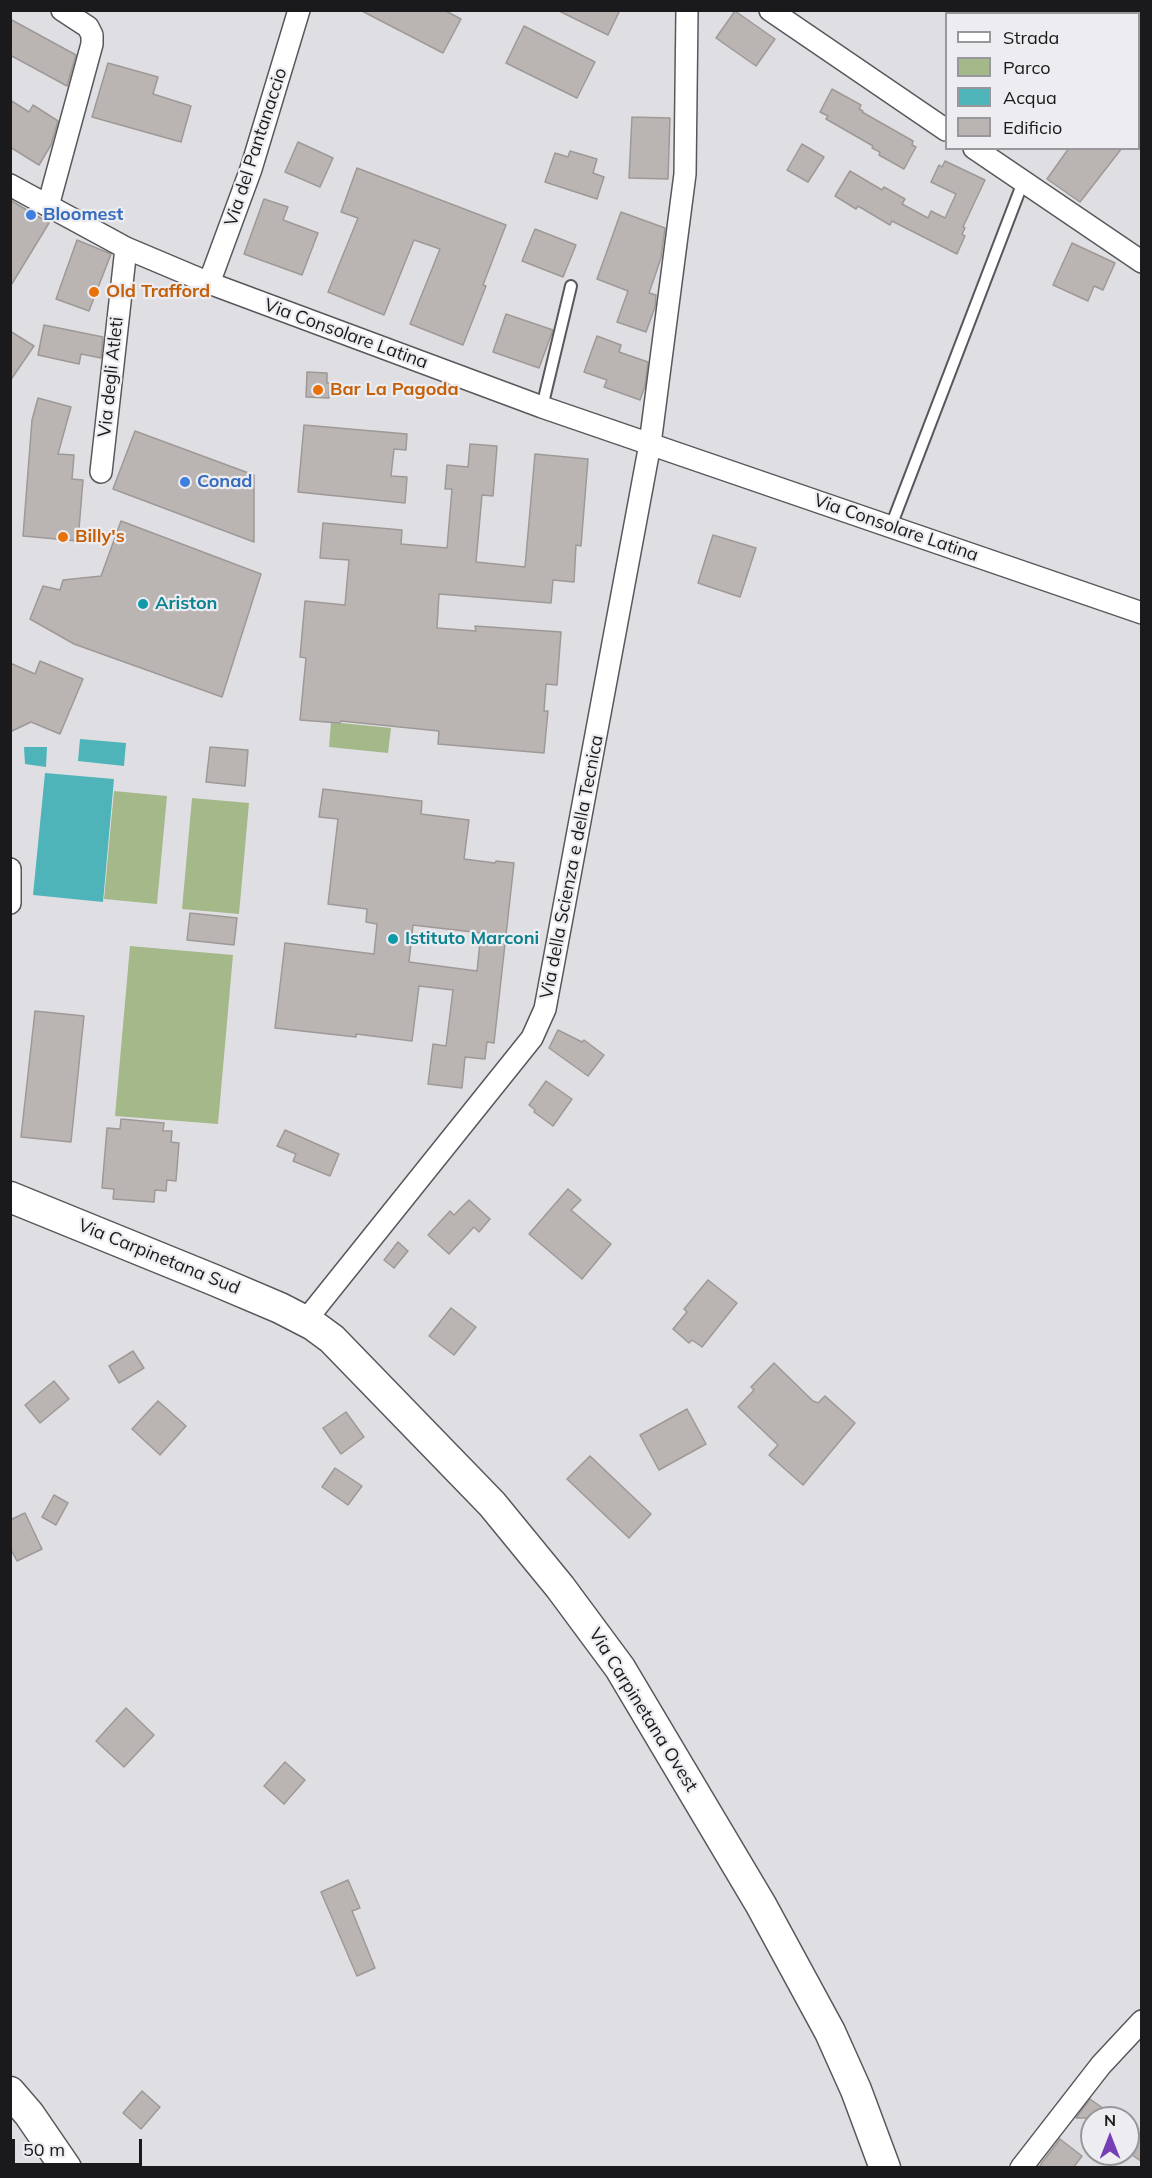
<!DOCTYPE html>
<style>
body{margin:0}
#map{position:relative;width:1152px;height:2178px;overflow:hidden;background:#dfdfe3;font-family:Mulish,sans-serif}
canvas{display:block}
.frame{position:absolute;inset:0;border:12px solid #1a1a1c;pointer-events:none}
.legend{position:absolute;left:945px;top:12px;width:195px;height:138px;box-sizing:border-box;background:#ececf1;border:2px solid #98989c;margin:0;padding:8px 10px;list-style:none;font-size:18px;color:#1a1a1c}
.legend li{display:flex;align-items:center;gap:12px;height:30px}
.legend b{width:30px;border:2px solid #98989c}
.north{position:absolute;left:1080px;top:2106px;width:60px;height:60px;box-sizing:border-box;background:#ececf1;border:2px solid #98989c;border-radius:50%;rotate:0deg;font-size:16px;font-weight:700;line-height:24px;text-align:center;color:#1a1a1c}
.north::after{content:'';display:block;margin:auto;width:21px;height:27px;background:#753eb5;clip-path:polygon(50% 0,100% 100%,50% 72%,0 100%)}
.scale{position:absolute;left:12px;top:2139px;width:130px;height:27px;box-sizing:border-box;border:3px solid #1a1a1c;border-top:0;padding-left:8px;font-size:18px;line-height:21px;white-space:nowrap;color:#1a1a1c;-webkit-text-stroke:4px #ececf1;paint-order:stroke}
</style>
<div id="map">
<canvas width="1152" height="2178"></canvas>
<div class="frame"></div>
<ul class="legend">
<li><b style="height:8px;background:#fff"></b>Strada</li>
<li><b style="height:16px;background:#a5b88a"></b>Parco</li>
<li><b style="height:16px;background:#4fb4ba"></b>Acqua</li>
<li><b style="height:16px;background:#bab5b3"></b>Edificio</li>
</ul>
<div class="north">N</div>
<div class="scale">50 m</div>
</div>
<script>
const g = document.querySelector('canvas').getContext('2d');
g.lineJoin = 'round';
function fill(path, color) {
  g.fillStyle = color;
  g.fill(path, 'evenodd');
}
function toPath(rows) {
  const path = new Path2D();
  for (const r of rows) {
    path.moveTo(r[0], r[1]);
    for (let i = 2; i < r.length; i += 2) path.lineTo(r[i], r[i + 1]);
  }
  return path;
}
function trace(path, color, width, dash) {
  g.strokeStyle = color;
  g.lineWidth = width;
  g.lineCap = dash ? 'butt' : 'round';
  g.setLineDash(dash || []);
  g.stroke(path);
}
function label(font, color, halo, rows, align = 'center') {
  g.font = font + ' Mulish,sans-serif';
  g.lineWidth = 4.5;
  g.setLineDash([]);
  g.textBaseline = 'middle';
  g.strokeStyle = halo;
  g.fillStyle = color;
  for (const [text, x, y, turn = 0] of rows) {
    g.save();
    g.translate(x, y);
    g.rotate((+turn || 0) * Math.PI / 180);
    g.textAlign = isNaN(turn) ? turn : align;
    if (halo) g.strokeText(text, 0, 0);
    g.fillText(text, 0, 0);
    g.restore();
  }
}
const green = toPath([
 [331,722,391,728,388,753,329,747],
 [114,791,167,796,157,904,104,899],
 [192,798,249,803,239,914,182,909],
 [130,946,233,955,218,1124,115,1116]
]);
const water = toPath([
 [80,739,126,743,124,766,78,761],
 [24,747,47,747,46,767,25,764],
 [45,773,114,779,103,902,33,895]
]);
const building = toPath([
 [360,10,444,10,461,19,443,53,360,10],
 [557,10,620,10,608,35,557,10],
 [735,11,775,39,756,66,716,38,735,11],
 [10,19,76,55,67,86,10,55,10,19],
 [524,26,595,62,577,98,506,63,524,26],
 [108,63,158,77,153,94,191,106,181,142,92,117,108,63],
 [832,89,861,105,859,109,863,111,862,112,913,141,912,145,916,147,904,169,879,155,880,152,872,148,873,146,826,119,828,116,820,112,832,89],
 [10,100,29,112,33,105,58,121,51,145,39,165,10,147,10,100],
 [632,117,670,118,668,179,629,178,632,117],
 [298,142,333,158,320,187,285,172,298,142],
 [802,144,824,157,808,182,787,170,802,144],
 [1069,148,1122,148,1080,202,1047,179,1069,148],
 [570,151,597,159,593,173,604,177,597,199,545,182,555,153,568,157,570,151],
 [945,161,985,180,963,227,965,228,962,234,965,236,957,254,892,221,890,225,858,206,856,209,835,196,850,171,882,190,884,187,905,199,902,204,928,218,931,211,945,218,956,194,931,182,939,165,942,167,945,161],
 [357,168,506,225,483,285,486,286,463,345,410,324,440,249,414,240,384,315,328,292,358,218,341,212,357,168],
 [264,199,288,207,283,220,318,233,302,275,244,254,264,199],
 [10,200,49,223,10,287,10,200],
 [621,212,665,228,661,258,649,293,656,295,655,307,646,332,617,322,628,291,597,279,621,212],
 [535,229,576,245,563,277,522,261,535,229],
 [77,240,111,254,89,311,56,299,77,240],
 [1072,243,1115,263,1103,290,1094,286,1088,301,1053,285,1072,243],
 [506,314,553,330,539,368,493,352,506,314],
 [44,325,103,337,101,358,81,354,79,364,38,355,44,325],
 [10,331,34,346,10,381,10,331],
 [597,336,621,345,619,352,648,362,645,386,640,400,604,387,607,380,584,372,597,336],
 [307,372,327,373,327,383,330,383,329,398,306,397,307,372],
 [38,398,71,407,58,454,74,455,72,479,83,480,78,541,23,536,32,420,38,398],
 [304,425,407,434,406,450,394,449,391,476,407,477,405,503,298,492,304,425],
 [135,431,254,475,254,542,113,489,135,431],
 [470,444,497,446,493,496,482,495,476,562,525,567,535,454,588,459,581,546,576,545,574,582,553,580,551,603,439,594,437,628,476,631,475,626,561,632,557,685,546,684,544,711,548,711,544,753,438,744,439,731,341,721,340,723,300,720,306,658,300,657,305,601,345,605,349,560,320,558,323,523,402,530,401,544,447,548,452,489,445,489,447,465,468,467,470,444],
 [121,521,261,574,222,697,74,644,30,619,43,586,60,590,63,580,101,576,121,521],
 [713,535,756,548,740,597,698,583,713,535],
 [40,661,83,679,60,734,31,722,10,732,10,663,35,674,40,661],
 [210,747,248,750,245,786,206,782,210,747],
 [323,789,422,801,421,814,469,820,464,859,495,863,496,861,514,863,494,1043,487,1042,485,1059,465,1057,462,1088,428,1084,433,1044,446,1046,453,990,419,986,412,1041,356,1034,356,1037,275,1028,285,943,374,954,377,924,366,922,367,909,328,904,338,819,319,817,323,789],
 [413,925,481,933,477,971,409,962,413,925],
 [190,913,237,918,234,945,187,940,190,913],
 [35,1011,84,1016,71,1142,21,1137,35,1011],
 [558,1030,582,1042,584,1040,604,1055,588,1076,549,1048,558,1030],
 [546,1081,572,1099,553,1126,534,1112,535,1110,529,1105,546,1081],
 [121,1119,164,1123,163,1131,172,1131,171,1142,179,1143,176,1181,167,1180,166,1191,155,1190,154,1202,113,1199,114,1189,102,1188,107,1128,120,1129,121,1119],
 [285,1130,339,1154,330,1176,293,1161,296,1154,277,1146,285,1130],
 [568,1189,581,1200,571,1210,611,1244,582,1279,529,1234,568,1189],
 [469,1200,490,1219,479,1232,474,1227,449,1254,428,1235,450,1211,454,1215,469,1200],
 [398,1242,408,1251,394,1268,384,1260,398,1242],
 [708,1280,737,1303,702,1347,692,1340,689,1343,673,1329,687,1312,684,1309,708,1280],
 [451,1308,476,1327,454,1355,429,1336,451,1308],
 [133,1351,144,1368,119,1383,109,1366,133,1351],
 [774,1363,813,1401,818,1403,825,1396,855,1423,803,1485,769,1455,778,1445,738,1407,754,1390,751,1387,774,1363],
 [54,1381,69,1399,40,1423,25,1405,54,1381],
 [158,1401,186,1426,160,1455,132,1429,158,1401],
 [687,1409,706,1444,659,1470,640,1435,687,1409],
 [346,1412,364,1437,341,1454,323,1428,346,1412],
 [590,1456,651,1514,629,1538,567,1479,590,1456],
 [335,1468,362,1486,348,1505,322,1487,335,1468],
 [54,1495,68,1503,56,1525,42,1517,54,1495],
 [25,1513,42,1549,17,1561,10,1548,10,1520,25,1513],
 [126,1708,154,1735,124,1767,96,1741,126,1708],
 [285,1762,305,1780,284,1804,264,1786,285,1762],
 [348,1880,360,1908,352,1911,375,1968,357,1976,321,1892,348,1880],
 [142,2091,160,2107,141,2129,123,2113,142,2091],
 [1090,2099,1117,2118,1076,2118,1090,2099],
 [1128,2125,1142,2135,1142,2162,1128,2152,1128,2125],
 [1060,2139,1082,2156,1073,2168,1038,2168,1060,2139]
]);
const lane = toPath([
 [542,407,571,286],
 [891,526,1023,182]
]);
const street = toPath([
 [770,10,946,130],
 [974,148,1142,262],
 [10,185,126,248,209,283,542,407,1142,613],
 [48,206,92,44,92,35,88,27,62,10],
 [209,283,251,169,299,10],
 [101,472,126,248],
 [10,869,10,903],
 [306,1320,532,1038,545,1009,650,444,685,174,687,10],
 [1021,2168,1101,2065,1142,2021]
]);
const secondary = toPath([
 [10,1197,214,1280,280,1308,313,1325,332,1339,492,1504,560,1587,620,1668,761,1905,830,2032,856,2090,885,2168],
 [10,2092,29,2114,66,2168]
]);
const markers = [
 [31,215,6,"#3f7fe0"],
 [94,292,6,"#e8710a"],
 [318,390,6,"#e8710a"],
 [185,482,6,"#3f7fe0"],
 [63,537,6,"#e8710a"],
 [143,604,6,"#0f9aa8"],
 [393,939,6,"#0f9aa8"]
];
const streetNames = [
 ["Via del Pantanaccio",256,147,-72],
 ["Via Consolare Latina",346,334,20],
 ["Via degli Atleti",111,377,-84],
 ["Via Consolare Latina",896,528,19],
 ["Via della Scienza e della Tecnica",572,867,-79],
 ["Via Carpinetana Sud",159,1257,22],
 ["Via Carpinetana Ovest",643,1710,58]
];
const shopNames = [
 ["Bloomest",43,215],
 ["Conad",197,482]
];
const foodNames = [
 ["Old Trafford",106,292],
 ["Bar La Pagoda",330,390],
 ["Billy's",75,537]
];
const cultureNames = [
 ["Ariston",155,604],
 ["Istituto Marconi",405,939]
];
fill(green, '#a5b88a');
fill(water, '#4fb4ba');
fill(building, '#bab5b3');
trace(building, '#9e9997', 1.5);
trace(lane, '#58585c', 14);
trace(street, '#58585c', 24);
trace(secondary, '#58585c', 33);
trace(lane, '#fff', 10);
trace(street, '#fff', 21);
trace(secondary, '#fff', 30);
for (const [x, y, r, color] of markers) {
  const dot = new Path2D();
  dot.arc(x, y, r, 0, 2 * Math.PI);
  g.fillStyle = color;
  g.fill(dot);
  trace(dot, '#ececf1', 2);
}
label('18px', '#1a1a1c', '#ececf1', streetNames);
label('bold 18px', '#366cbe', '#ececf1', shopNames, 'left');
label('bold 18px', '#c56008', '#ececf1', foodNames, 'left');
label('bold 18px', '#0d838f', '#ececf1', cultureNames, 'left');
</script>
